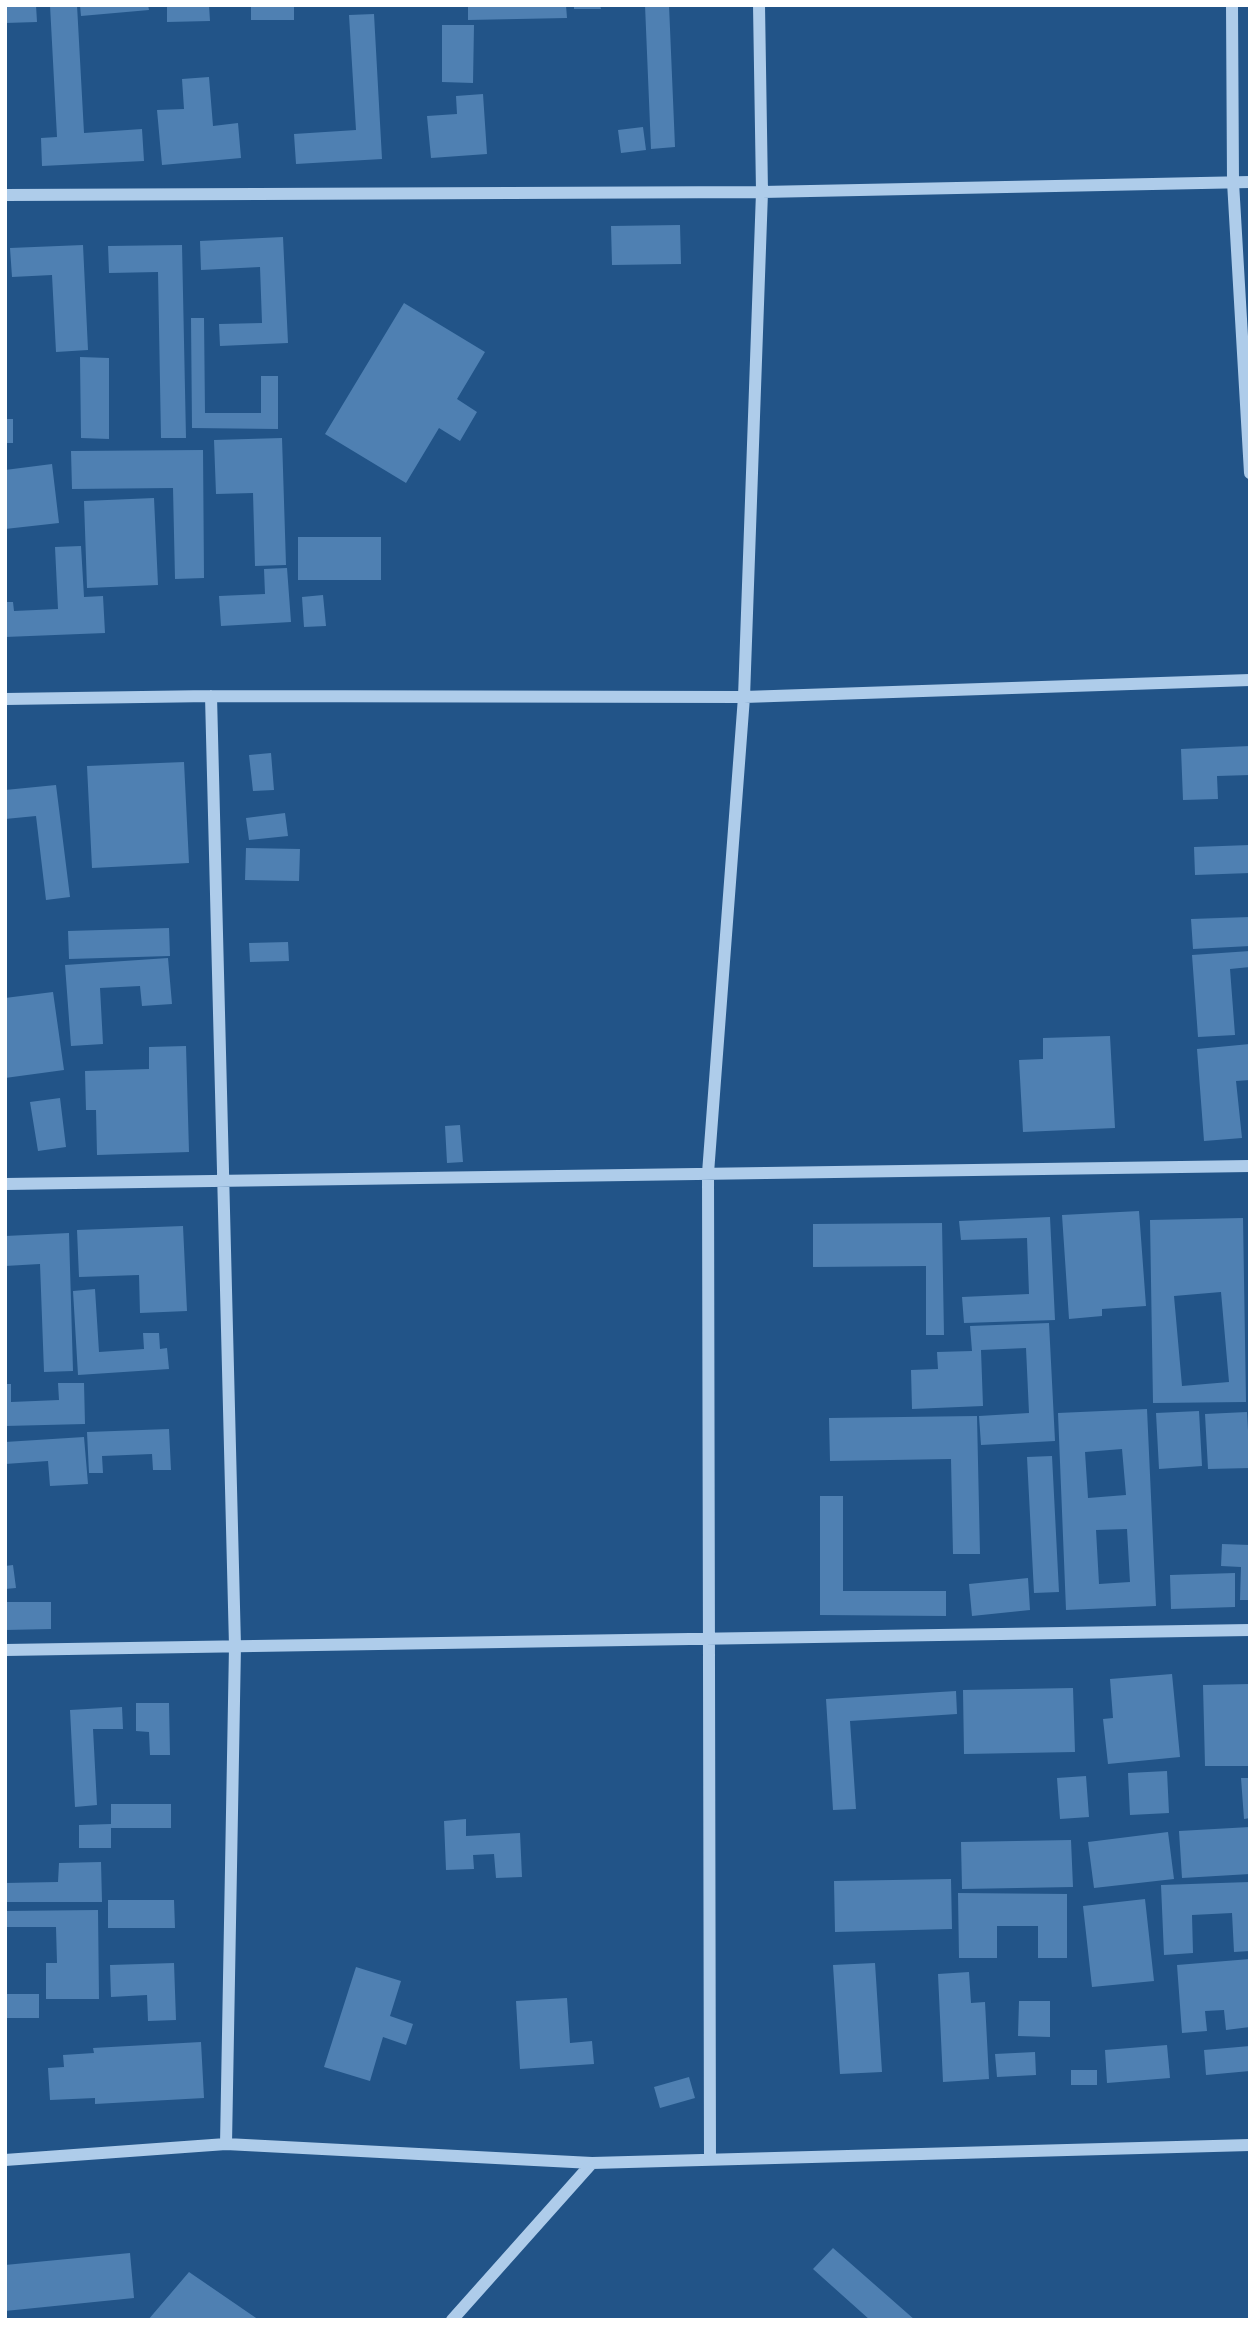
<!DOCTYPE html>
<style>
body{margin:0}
#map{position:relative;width:1255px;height:2325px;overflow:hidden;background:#225488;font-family:"Fira Sans",sans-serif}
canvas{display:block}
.frame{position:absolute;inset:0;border:7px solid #fff;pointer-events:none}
</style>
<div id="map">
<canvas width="1255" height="2325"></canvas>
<div class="frame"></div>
</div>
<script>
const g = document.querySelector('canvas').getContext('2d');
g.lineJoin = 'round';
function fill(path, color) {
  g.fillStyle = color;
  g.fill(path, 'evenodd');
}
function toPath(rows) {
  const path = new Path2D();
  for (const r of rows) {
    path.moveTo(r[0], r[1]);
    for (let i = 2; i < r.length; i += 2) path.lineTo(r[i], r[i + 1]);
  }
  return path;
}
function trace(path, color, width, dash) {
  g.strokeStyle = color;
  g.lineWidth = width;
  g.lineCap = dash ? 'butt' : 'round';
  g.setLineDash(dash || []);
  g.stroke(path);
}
const building = toPath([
 [5,5,36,5,37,22,5,23],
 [50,5,77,5,84,133,142,129,144,161,42,166,41,138,57,137],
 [80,5,148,5,149,10,81,16],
 [167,5,209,5,210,21,167,22],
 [251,5,294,5,294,20,251,20],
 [468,5,566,5,567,18,468,20],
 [574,5,600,5,601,9,574,9],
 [645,5,669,5,675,147,651,149],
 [374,14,382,159,296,164,294,134,356,130,349,15],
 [442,25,474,25,473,83,442,82],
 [209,77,213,126,238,123,241,158,162,165,157,110,184,109,182,79],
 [483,94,487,154,431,158,427,116,457,114,456,96],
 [643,127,646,150,621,153,618,130],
 [680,225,681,264,612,265,611,226],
 [283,237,288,343,220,346,219,324,262,323,260,267,201,270,200,241],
 [83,245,88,350,56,352,52,275,12,277,10,248],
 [182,245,186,438,161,438,158,272,109,273,108,246],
 [404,303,485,352,457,399,477,412,460,441,439,428,406,483,325,434],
 [191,318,204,318,205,413,261,413,261,376,278,376,278,429,192,428],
 [80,357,109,358,109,439,81,438],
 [5,419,13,419,13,443,5,443],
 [282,438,286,565,255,566,253,493,216,494,214,440],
 [203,450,204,578,175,579,173,488,72,489,71,451],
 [52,464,59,523,5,529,5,470],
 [154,498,158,585,87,588,84,501],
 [298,537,381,537,381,580,298,580],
 [81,546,84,597,103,596,105,633,5,637,5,602,13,602,14,611,58,609,55,547],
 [287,568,291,622,221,626,219,596,265,594,264,569],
 [323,595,326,626,304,627,302,597],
 [1250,746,1250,775,1217,776,1218,799,1183,800,1181,749],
 [271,753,274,790,253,791,249,755],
 [184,762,189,863,92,868,87,766],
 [56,785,70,897,46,900,36,816,5,819,5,790],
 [285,813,288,836,249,840,246,818],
 [1250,845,1250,873,1195,875,1194,847],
 [246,848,300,849,299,881,245,880],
 [1250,917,1250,946,1193,949,1191,919],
 [169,928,170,956,69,959,68,931],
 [288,942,289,961,250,962,249,943],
 [1250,951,1250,967,1230,969,1235,1035,1198,1037,1192,955],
 [168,958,172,1004,142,1006,140,986,100,988,103,1044,71,1046,65,965],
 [53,992,64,1070,5,1078,5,998],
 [1110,1036,1115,1128,1023,1132,1019,1060,1043,1059,1043,1038],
 [1250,1044,1250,1080,1236,1081,1242,1138,1204,1141,1197,1049],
 [186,1046,189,1152,97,1155,96,1110,86,1110,85,1071,149,1069,149,1047],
 [60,1098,66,1147,38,1151,30,1102],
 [460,1125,463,1162,447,1163,445,1126],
 [1139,1211,1146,1306,1102,1309,1102,1316,1069,1319,1062,1215],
 [1050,1217,1055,1320,964,1323,962,1297,1029,1294,1027,1238,961,1240,959,1221],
 [1243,1218,1246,1402,1153,1403,1150,1220],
 [1221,1292,1229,1382,1182,1386,1174,1296],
 [942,1223,944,1335,926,1335,926,1266,813,1267,813,1224],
 [183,1226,187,1311,140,1313,139,1275,79,1277,77,1230],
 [69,1233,73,1371,44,1372,40,1264,5,1266,5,1236],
 [95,1289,99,1352,144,1349,143,1333,159,1333,160,1349,167,1348,169,1369,78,1375,73,1291],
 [1049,1323,1055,1441,981,1445,979,1416,1029,1413,1026,1348,981,1350,983,1406,912,1409,911,1370,938,1369,937,1352,972,1351,970,1326],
 [58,1383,84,1383,85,1424,5,1426,5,1384,11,1384,11,1402,59,1400],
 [1147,1409,1156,1606,1066,1610,1058,1413],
 [1122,1449,1126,1495,1088,1498,1085,1452],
 [1127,1529,1130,1582,1099,1584,1096,1530],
 [1199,1411,1202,1466,1159,1469,1156,1413],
 [1247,1412,1250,1468,1208,1469,1205,1414],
 [977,1416,980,1554,953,1554,951,1459,830,1461,829,1418],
 [169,1429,171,1470,153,1470,152,1454,102,1456,103,1473,89,1473,87,1432],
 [84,1437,88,1484,50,1486,48,1461,5,1464,5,1442],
 [1052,1456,1059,1592,1034,1593,1027,1457],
 [820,1496,843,1496,843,1591,946,1591,946,1616,820,1615],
 [1222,1544,1250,1545,1250,1600,1240,1600,1241,1567,1221,1566],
 [13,1565,16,1588,5,1589,5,1566],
 [1235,1573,1235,1607,1171,1609,1170,1575],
 [1028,1578,1030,1610,972,1616,969,1584],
 [5,1602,51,1602,51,1629,5,1630],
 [1172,1674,1180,1757,1108,1764,1103,1719,1113,1718,1110,1679],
 [1250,1684,1250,1766,1205,1766,1203,1685],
 [1073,1688,1075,1752,964,1754,963,1690],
 [956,1691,957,1714,850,1721,856,1809,833,1810,826,1699],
 [136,1703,169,1703,170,1755,150,1755,149,1732,136,1731],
 [122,1707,123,1729,93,1729,97,1805,75,1807,70,1710],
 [1167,1771,1169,1813,1130,1815,1128,1773],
 [1086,1776,1089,1817,1060,1819,1057,1778],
 [1241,1778,1250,1778,1250,1818,1244,1819],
 [111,1804,171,1804,171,1828,111,1828,111,1848,79,1848,79,1825,111,1824],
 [466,1819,466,1836,520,1833,522,1877,496,1878,494,1854,473,1855,474,1869,446,1870,444,1821],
 [1250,1827,1250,1874,1182,1878,1179,1831],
 [1168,1832,1174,1879,1094,1888,1088,1842],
 [1071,1840,1073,1887,962,1889,961,1842],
 [101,1862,102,1902,5,1902,5,1883,58,1882,59,1863],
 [951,1879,952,1929,835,1932,834,1881],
 [1250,1882,1250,1951,1234,1952,1232,1913,1192,1915,1193,1953,1164,1955,1161,1885],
 [958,1893,1067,1894,1067,1958,1038,1958,1038,1926,997,1926,997,1958,959,1958],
 [1145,1899,1154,1981,1092,1987,1083,1906],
 [108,1900,174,1900,175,1928,108,1928],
 [98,1910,99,1999,46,1999,46,1963,57,1963,56,1927,5,1927,5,1911],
 [1250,1959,1250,2027,1226,2030,1224,2010,1205,2011,1207,2031,1182,2033,1177,1965],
 [174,1963,176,2020,148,2021,147,1995,111,1997,110,1965],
 [875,1963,882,2072,840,2074,833,1965],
 [356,1967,401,1981,390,2016,413,2024,406,2045,383,2037,370,2081,324,2067],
 [969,1972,971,2003,985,2002,989,2079,943,2082,938,1974],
 [5,1994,39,1994,39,2018,5,2018],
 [567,1998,570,2043,592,2041,594,2064,520,2069,516,2001],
 [1019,2001,1050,2001,1050,2037,1018,2036],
 [201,2042,204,2098,95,2104,95,2098,50,2100,48,2068,64,2067,63,2055,94,2053,93,2048],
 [1167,2045,1170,2078,1107,2083,1105,2050],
 [1250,2046,1250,2071,1206,2075,1204,2050],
 [1035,2052,1036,2075,997,2077,995,2054],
 [1071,2070,1097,2070,1097,2085,1071,2085],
 [689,2077,695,2098,660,2108,654,2087],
 [833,2248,915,2320,870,2320,813,2269],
 [130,2253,134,2298,5,2311,5,2265],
 [189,2272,259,2320,148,2320]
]);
const minor = toPath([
 [1232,5,1233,182,1250,473],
 [5,195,762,192,1250,182],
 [211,696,235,1646,226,2144],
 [5,699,211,696,744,697,1250,680],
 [5,1184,1250,1166],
 [5,1650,1250,1630],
 [710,2159,708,1173,744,697,762,192,759,5],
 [5,2160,226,2144,592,2163,1250,2145],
 [452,2320,592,2163]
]);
fill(building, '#4f80b2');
trace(minor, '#aeccea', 12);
</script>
